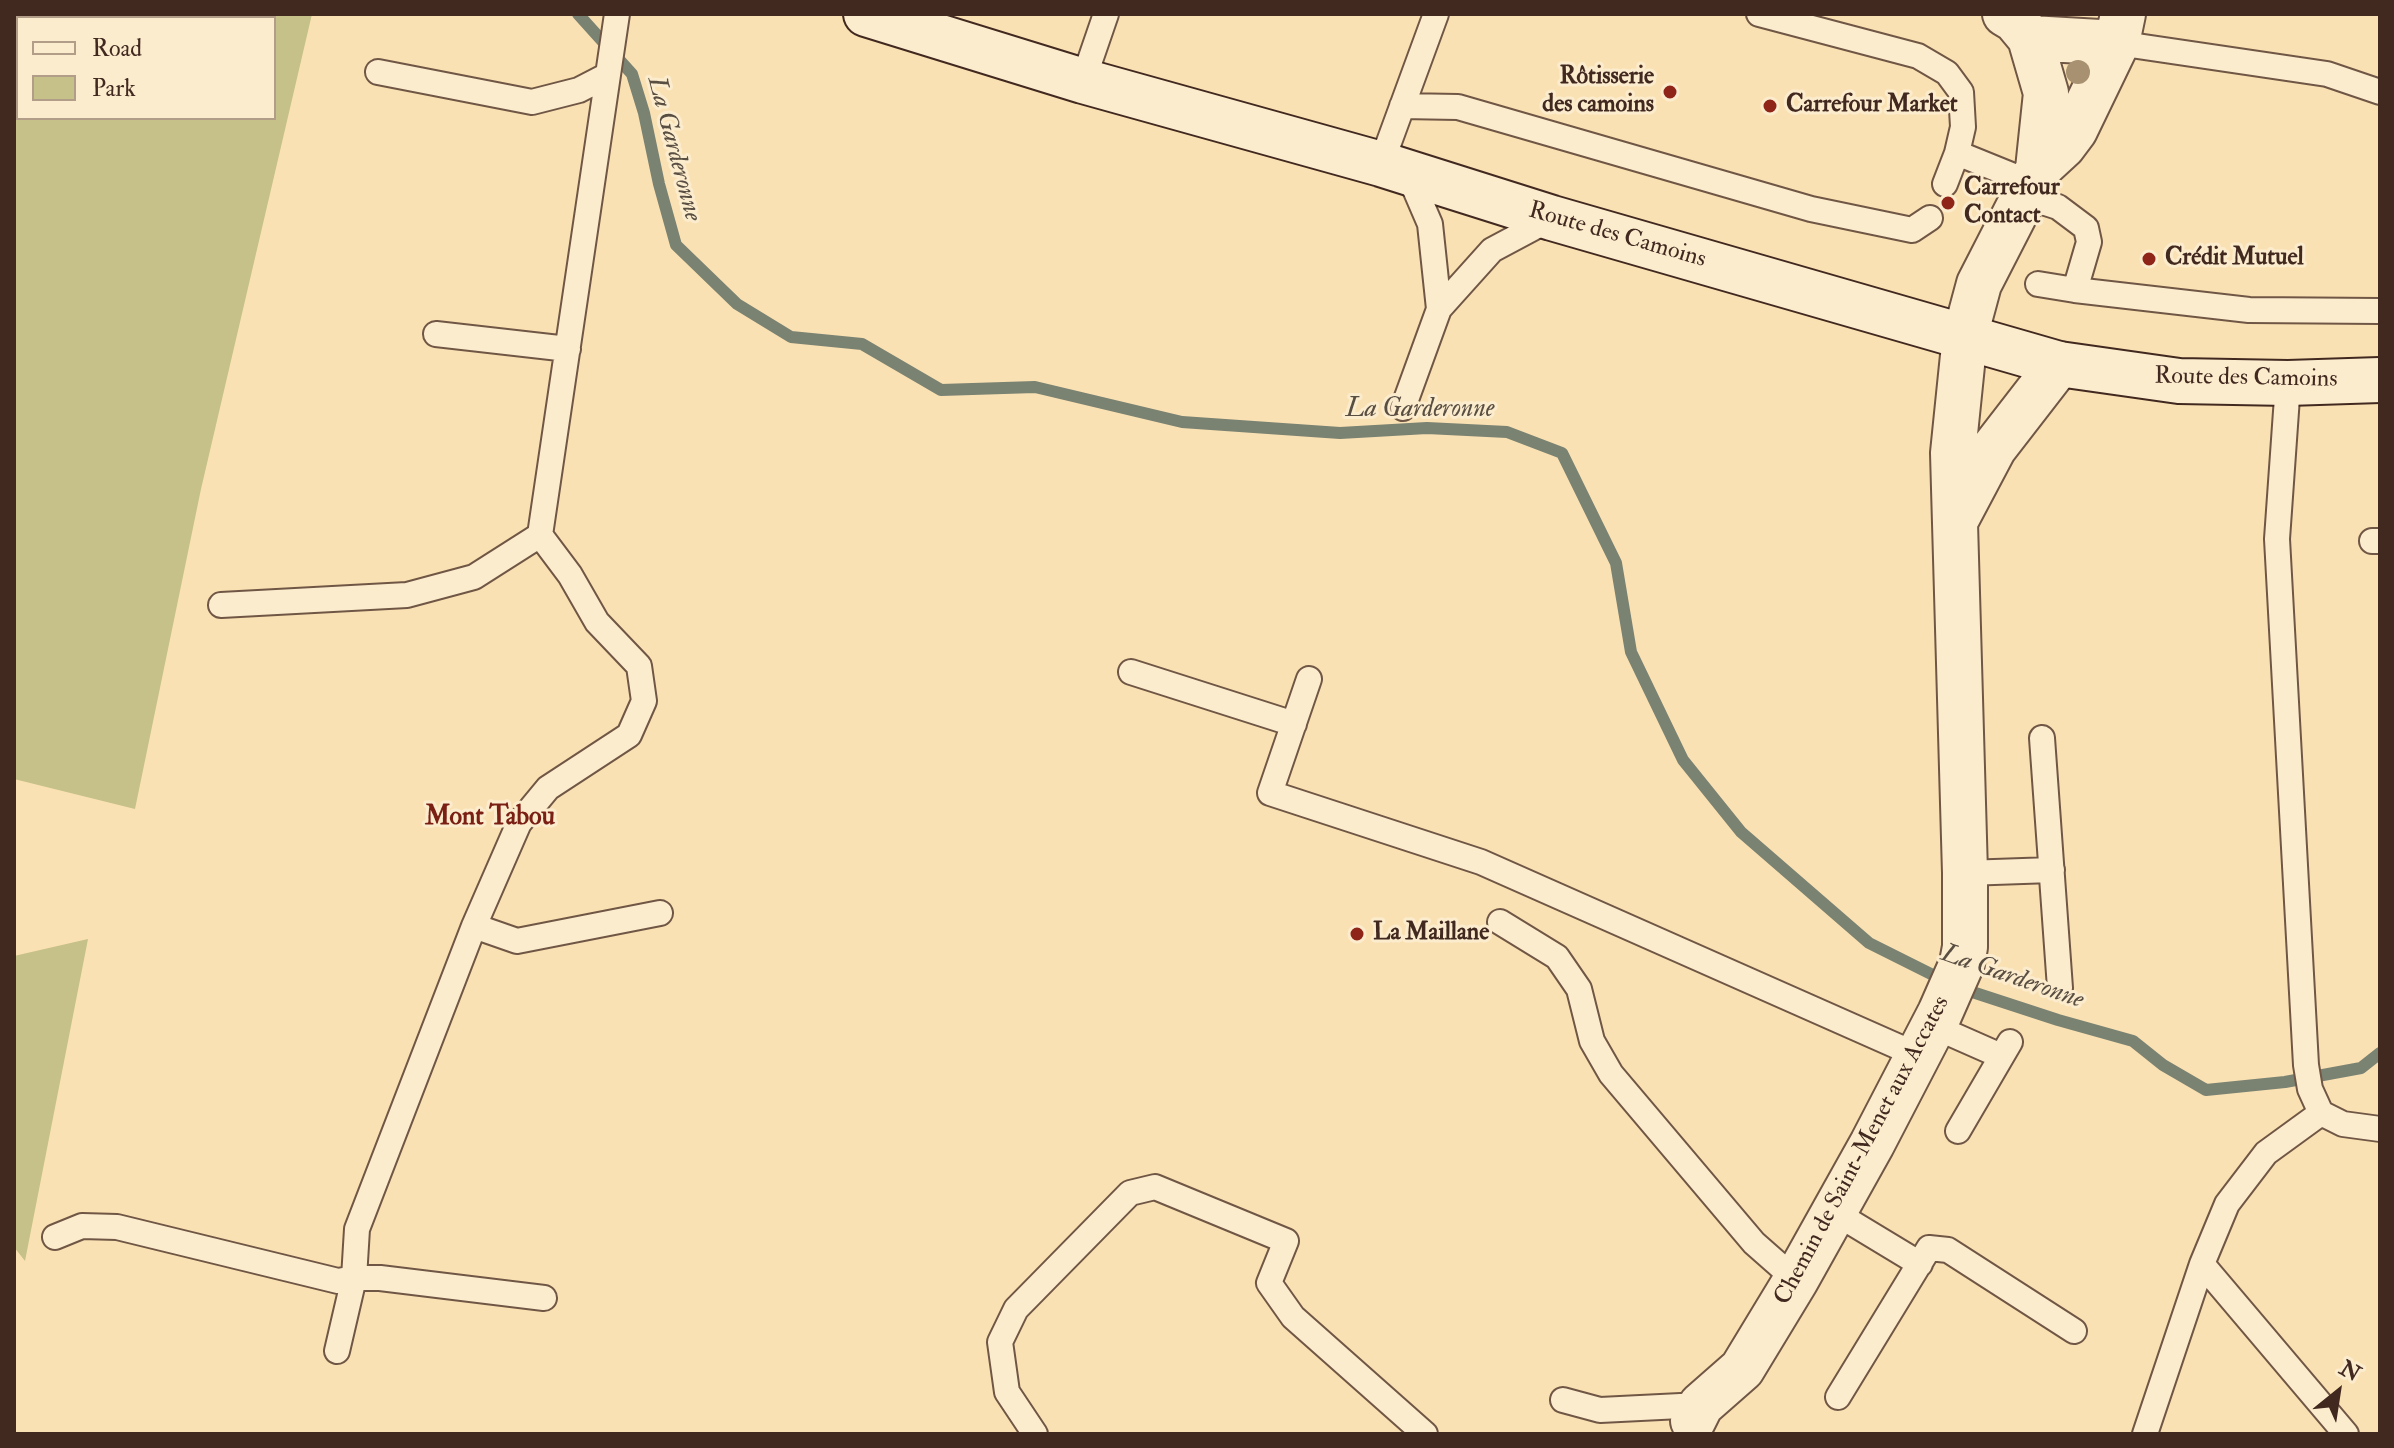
<!DOCTYPE html>
<meta charset="utf-8">
<style>
body{margin:0}
#map{position:relative;width:2394px;height:1448px;overflow:hidden;background:#fae1b3;font-family:"IM FELL Double Pica",serif}
canvas{display:block}
.frame{position:absolute;inset:0;border:16px solid #422920;pointer-events:none}
.legend{position:absolute;left:16px;top:16px;width:260px;height:104px;box-sizing:border-box;background:#fcecce;border:2px solid #b29e88;margin:0;padding:10px 14px;list-style:none;font-size:24px;color:#422920}
.legend li{display:flex;align-items:center;gap:16px;height:40px}
.legend b{width:40px;border:2px solid #b29e88}
.north{position:absolute;left:2298px;top:1352px;width:80px;height:80px;-webkit-text-stroke:6px #fcecce;paint-order:stroke;rotate:30deg;font-size:22px;font-weight:700;line-height:32px;text-align:center;color:#422920}
.north::after{content:'';display:block;margin:auto;width:28px;height:36px;background:#422920;clip-path:polygon(50% 0,100% 100%,50% 72%,0 100%)}
</style>
<div id="map">
<canvas width="2394" height="1448"></canvas>
<div class="frame"></div>
<ul class="legend">
<li><b style="height:10px;background:#fcecce"></b>Road</li>
<li><b style="height:22px;background:#c5c188"></b>Park</li>
</ul>
<div class="north">N</div>
</div>
<script>
const g = document.querySelector('canvas').getContext('2d');
g.lineJoin = 'round';
function fill(path, color) {
  g.fillStyle = color;
  g.fill(path, 'evenodd');
}
function toPath(rows) {
  const path = new Path2D();
  for (const r of rows) {
    path.moveTo(r[0], r[1]);
    for (let i = 2; i < r.length; i += 2) path.lineTo(r[i], r[i + 1]);
  }
  return path;
}
function trace(path, color, width, dash) {
  g.strokeStyle = color;
  g.lineWidth = width;
  g.lineCap = dash ? 'butt' : 'round';
  g.setLineDash(dash || []);
  g.stroke(path);
}
function label(font, color, halo, rows, align = 'center') {
  g.font = font + ' "IM FELL Double Pica",serif';
  g.lineWidth = 6;
  g.setLineDash([]);
  g.textBaseline = 'middle';
  g.strokeStyle = halo;
  g.fillStyle = color;
  for (const [text, x, y, turn = 0] of rows) {
    g.save();
    g.translate(x, y);
    g.rotate((+turn || 0) * Math.PI / 180);
    g.textAlign = isNaN(turn) ? turn : align;
    if (halo) g.strokeText(text, 0, 0);
    g.fillText(text, 0, 0);
    g.restore();
  }
}
const green = toPath([
 [14,14,312,14,201,489,135,809,14,779],
 [18,18,274,18,274,118,18,118],
 [88,939,25,1261,14,1247,14,956]
]);
const stream = toPath([
 [578,14,632,74,644,113,659,184,676,245,737,304,791,337,862,344,941,390,1035,387,1182,422,1340,433,1427,428,1507,432,1562,453,1616,563,1631,652,1683,760,1741,832,1869,943,1957,987,2058,1020,2133,1041,2163,1065,2206,1090,2285,1082,2361,1068,2380,1053]
]);
const lane = toPath([
 [1759,14,1918,56,1947,73,1961,92,1963,127,1957,153,2031,183],
 [2117,43,2327,74,2380,92],
 [378,72,532,102,579,90,608,75],
 [1083,81,1106,14],
 [1402,106,1458,107,1811,209,1912,230,1930,218],
 [1381,164,1436,14],
 [1945,184,1957,153],
 [2024,196,2058,207,2086,228,2089,242,2075,290,2249,310,2380,311],
 [2038,284,2075,290],
 [1439,309,1492,250,1552,218],
 [436,334,568,349],
 [2288,383,2277,539,2306,1065,2310,1089,2321,1113,2343,1124,2380,1129],
 [1403,408,1439,309,1430,224,1408,173],
 [540,535,570,575,597,622,639,666,644,701,629,735,548,788,519,823,474,926,357,1229,354,1278,380,1278,544,1298],
 [2372,541,2380,541],
 [221,605,407,595,474,577,540,535,617,14],
 [1131,672,1294,724],
 [1309,679,1270,793,1481,862,1917,1055],
 [2042,738,2060,988],
 [1965,873,2052,870],
 [1500,922,1557,957,1579,989,1592,1041,1611,1074,1754,1243,1796,1280],
 [474,926,517,941,660,913],
 [1933,1026,2001,1056],
 [2321,1113,2266,1153,2227,1204,2202,1264,2346,1434],
 [1958,1131,2010,1042],
 [1834,1212,1920,1264],
 [55,1237,82,1226,117,1227,338,1281,354,1278,337,1351],
 [1838,1397,1929,1248,1948,1250,2074,1331],
 [1563,1400,1600,1410,1701,1405],
 [1035,1434,1007,1392,1000,1342,1016,1309,1130,1193,1155,1187,1286,1241,1269,1283,1293,1317,1425,1434],
 [2145,1434,2202,1264]
]);
const street = toPath([
 [2005,14,2015,20,2030,38,2046,93,2038,169],
 [2030,38,2117,43],
 [1958,516,1994,448,2059,364],
 [1693,1421,1701,1405,1742,1369,1796,1280,1872,1144,1940,1013,1962,963,1965,947,1965,873,1953,453,1965,336,1979,284,2038,169,2063,146,2075,130,2117,43,2123,14]
]);
const secondary = toPath([
 [866,14,1083,81,1381,164,1552,218,2059,364,2179,381,2288,383,2380,380]
]);
const trees = [
 [2078,72]
];
const markers = [
 [1670,92,8,"#8f2418"],
 [1770,106,8,"#8f2418"],
 [1948,203,8,"#8f2418"],
 [2149,259,8,"#8f2418"],
 [1357,934,8,"#8f2418"]
];
const poiNames = [
 ["Rôtisserie",1654,78,"right"],
 ["des camoins",1654,106,"right"],
 ["Carrefour Market",1786,106],
 ["Carrefour",1964,189],
 ["Contact",1964,217],
 ["Crédit Mutuel",2165,259],
 ["La Maillane",1373,934]
];
const streetNames = [
 ["Route des Camoins",1617,236,16],
 ["Route des Camoins",2246,379,1],
 ["Chemin de Saint-Menet aux Accates",1863,1151,-62]
];
const waterNames = [
 ["La Garderonne",673,149,75],
 ["La Garderonne",1420,410],
 ["La Garderonne",2012,978,19]
];
const neighbourhoodNames = [
 ["Mont Tabou",490,818]
];
fill(green, '#c5c188');
trace(stream, '#7a8272', 12);
trace(lane, '#705745', 28);
trace(street, '#705745', 48);
trace(secondary, '#422920', 48);
trace(lane, '#fcecce', 24);
trace(street, '#fcecce', 44);
trace(secondary, '#fcecce', 44);
g.fillStyle = '#a79170';
for (const [x, y] of trees) {
  g.beginPath();
  g.arc(x, y, 12, 0, 2 * Math.PI);
  g.fill();
}
for (const [x, y, r, color] of markers) {
  const dot = new Path2D();
  dot.arc(x, y, r, 0, 2 * Math.PI);
  g.fillStyle = color;
  g.fill(dot);
  trace(dot, '#fcecce', 3);
}
label('bold 24px', '#422920', '#fcecce', poiNames, 'left');
label('24px', '#422920', '#fcecce', streetNames);
label('italic 26px', '#594e42', '#fcecce', waterNames);
label('bold 26px', '#7a1f14', '#fcecce', neighbourhoodNames);
</script>
